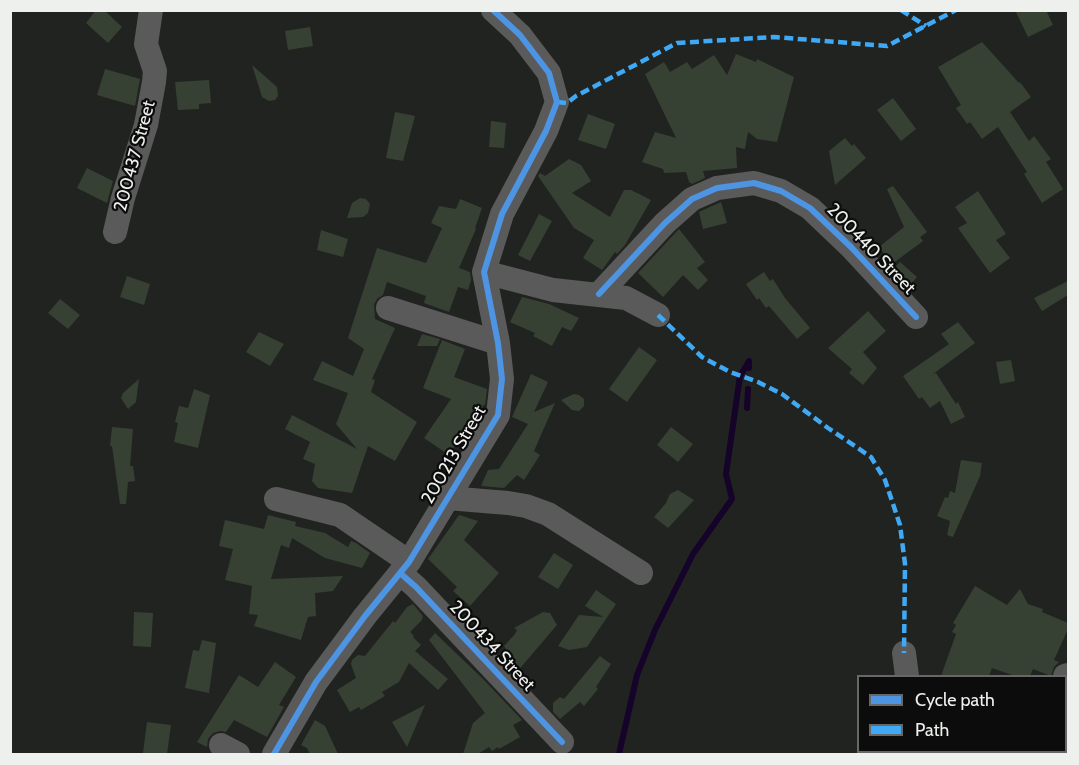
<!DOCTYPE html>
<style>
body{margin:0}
#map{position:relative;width:1079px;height:765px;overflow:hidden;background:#212321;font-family:Cabin,sans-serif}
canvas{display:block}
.frame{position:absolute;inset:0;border:12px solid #eef0ee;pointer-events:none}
.legend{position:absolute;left:857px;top:675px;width:210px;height:78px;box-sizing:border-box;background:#0b0c0b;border:2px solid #666766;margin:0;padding:8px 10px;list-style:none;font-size:18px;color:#eef0ee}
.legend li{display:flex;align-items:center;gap:12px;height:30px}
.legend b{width:30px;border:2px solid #666766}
</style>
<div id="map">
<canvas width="1079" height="765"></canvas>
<div class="frame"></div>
<ul class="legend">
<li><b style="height:8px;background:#4d94e3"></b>Cycle path</li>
<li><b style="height:8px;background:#3fa9f5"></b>Path</li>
</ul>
</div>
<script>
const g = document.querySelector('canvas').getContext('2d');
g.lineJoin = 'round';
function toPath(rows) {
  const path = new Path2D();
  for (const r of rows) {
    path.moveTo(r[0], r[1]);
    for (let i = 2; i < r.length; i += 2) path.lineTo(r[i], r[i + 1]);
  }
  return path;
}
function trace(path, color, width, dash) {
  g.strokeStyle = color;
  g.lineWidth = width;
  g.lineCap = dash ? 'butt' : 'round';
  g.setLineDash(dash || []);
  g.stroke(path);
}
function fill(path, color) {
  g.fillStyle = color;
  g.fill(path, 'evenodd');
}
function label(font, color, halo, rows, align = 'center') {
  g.font = font + ' Cabin,sans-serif';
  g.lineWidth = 4.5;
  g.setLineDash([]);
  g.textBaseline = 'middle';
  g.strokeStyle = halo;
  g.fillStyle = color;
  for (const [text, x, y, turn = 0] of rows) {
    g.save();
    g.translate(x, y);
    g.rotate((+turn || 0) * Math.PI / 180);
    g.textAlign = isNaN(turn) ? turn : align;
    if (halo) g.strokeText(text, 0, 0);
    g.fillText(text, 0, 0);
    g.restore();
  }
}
const stream = toPath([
 [747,408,748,389],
 [619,754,637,675,655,630,693,554,732,499,726,474,740,376,749,361,749,368]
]);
const building = toPath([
 [96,10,104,10,122,27,108,43,86,23],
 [1015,10,1046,10,1053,25,1028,37],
 [310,27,313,46,288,50,285,31],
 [982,42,1019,83,1020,82,1031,97,1010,112,1029,141,1034,136,1051,159,1046,162,1063,189,1042,203,1024,174,1027,172,998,127,982,139,970,122,967,124,956,108,961,105,938,67],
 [736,54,756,62,757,59,794,77,777,142,757,139,748,132,745,149,736,147,737,168,703,171,705,178,692,184,689,182,686,172,664,173,663,169,642,162,655,132,676,138,645,74,664,62,670,72,687,62,692,69,714,55,727,75],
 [252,65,277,87,278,96,275,100,269,101,262,97],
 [105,69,140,79,135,106,97,95],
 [209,80,211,103,199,104,199,109,178,110,175,82],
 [893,98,916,129,901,141,877,110],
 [395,112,415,116,403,161,386,158],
 [588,114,615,124,606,149,578,140],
 [491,121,506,123,504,148,489,147],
 [845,138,852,146,854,144,866,158,835,185,829,151],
 [569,159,581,165,591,181,572,193,610,217,624,190,631,190,651,200,625,245,617,254,615,252,602,270,583,258,594,240,574,228,538,176,540,173,545,176],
 [87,168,113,181,107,203,77,188],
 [893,186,927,232,920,237,923,241,892,264,879,247,904,227,887,189],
 [978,191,1006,234,996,240,1010,258,990,273,958,228,967,223,955,207],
 [360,198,366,199,370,204,368,213,363,217,347,218,352,203],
 [460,199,482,208,475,228,476,229,459,268,470,272,471,280,468,290,458,287,449,312,424,303,426,296,387,282,383,295,378,298,374,304,375,319,395,328,372,379,375,380,371,392,417,422,395,461,368,446,352,493,318,488,312,481,315,464,303,459,310,442,285,429,292,415,357,449,336,424,348,393,313,380,322,361,353,376,364,349,348,338,377,248,426,263,442,228,431,223,439,206,456,209],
 [721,202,727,223,703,229,699,212],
 [539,214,552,221,530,261,518,255],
 [679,229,705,262,697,268,708,280,698,290,683,275,663,297,638,273],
 [321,230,348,239,343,257,317,250],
 [900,262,917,277,908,287,892,270],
 [764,272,770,281,773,279,785,298,810,328,797,339,769,306,766,308,759,298,757,300,746,284],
 [127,276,150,284,144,305,120,297],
 [1068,281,1068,295,1042,311,1034,298],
 [522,297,549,304,579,318,571,331,562,327,552,346,533,336,535,333,510,322],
 [60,299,80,315,68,329,48,313],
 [868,311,886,331,863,352,877,368,863,385,849,373,852,369,828,348],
 [958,322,975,343,933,374,936,373,956,404,958,402,965,417,951,424,940,401,930,408,922,397,919,399,903,376,949,344,941,334],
 [259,332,284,344,270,366,246,352],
 [422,334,440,339,437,346,417,346],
 [442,340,465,349,454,377,487,389,485,405,483,405,479,419,473,429,466,427,449,455,424,438,451,399,423,388],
 [639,347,657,360,627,402,609,389],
 [1011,360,1015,381,1000,384,996,362],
 [531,374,548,382,534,412,555,403,534,451,540,455,524,480,517,475,504,488,481,486,488,470,499,469,528,424,512,417],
 [139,379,136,402,128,409,121,398,123,393],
 [194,389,210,395,198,448,174,442,178,423,175,422,179,406,188,408],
 [574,394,579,395,584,399,584,406,579,411,572,410,561,400],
 [112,427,133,429,130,466,133,466,135,481,128,482,126,504,120,504,112,446,110,446],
 [671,427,693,444,678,462,657,445],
 [961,460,982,463,980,476,953,537,947,535,950,521,937,516,945,497,948,498,950,491,955,493],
 [678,490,694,500,668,528,654,517,666,503,670,494],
 [268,515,296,522,295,526,325,533,348,547,351,541,356,543,370,553,362,568,325,558,292,538,289,548,281,545,271,579,343,576,333,591,315,593,316,616,308,617,301,640,254,626,258,615,249,614,252,586,225,580,233,549,219,546,225,520,264,529],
 [459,515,478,521,464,540,499,573,470,606,453,591,457,587,428,559],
 [554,553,573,565,558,589,538,577],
 [975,586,1007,605,1020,589,1028,604,1043,609,1042,612,1068,623,1068,629,1054,660,1059,662,1054,667,1051,676,1033,669,1030,676,1015,676,992,668,989,676,941,676,956,634,952,632,956,625,953,623],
 [596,590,616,604,587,647,569,650,558,646,579,615,603,617,585,606],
 [413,604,423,616,422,620,410,632,414,636,413,637,421,645,415,651,448,679,438,690,409,663,399,682,382,692,385,696,361,710,359,707,350,712,337,690,356,678,351,664,352,660,358,655,365,656,393,621,395,623,407,607],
 [134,612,153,613,151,647,133,646],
 [543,612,550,613,557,625,516,673,500,655,506,649,504,646,515,634,517,630,514,628],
 [435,633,483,679,522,720,513,725,520,737,499,749,498,747,492,751,489,747,478,754,463,754,473,723,485,713,429,640],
 [202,640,216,643,209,693,185,688,193,650,199,651],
 [600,656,611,664,596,687,598,689,584,706,580,702,560,719,553,712,553,703,560,697,564,699],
 [275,662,296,677,279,705,284,707,267,737,234,720,226,732,220,731,213,733,208,739,207,747,197,742,239,675,258,687],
 [425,705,407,747,392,722],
 [315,720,325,726,338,754,310,754,307,748,301,745],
 [147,722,171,725,167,754,143,753]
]);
const street = toPath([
 [115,232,123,198,146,125,154,82,155,71,146,44,151,10],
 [484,272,553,290,626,298,658,315],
 [599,294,665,223,692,199,717,188,754,183,781,191,810,208,851,247,916,317],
 [388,308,498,343],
 [447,498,508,503,526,506,548,514,641,573],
 [276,499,340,515,409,562],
 [400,573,416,587,562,742],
 [904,653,907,676],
 [1065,676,1068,675],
 [221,745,238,754],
 [274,754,316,682,365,616,409,562,498,415,502,379,498,343,484,272,502,214,546,131,557,102,549,73,520,35,493,10],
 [950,754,952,752]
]);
const quiet = toPath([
 [901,10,926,26],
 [557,102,567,103,576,96,677,43,774,37,887,46,956,10],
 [658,315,702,357,730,372,758,382,782,394,828,428,871,457,885,480,900,525,905,564,904,653]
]);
const cycleway = toPath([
 [599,294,665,223,692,199,717,188,754,183,781,191,810,208,851,247,916,317],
 [400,573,416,587,562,742],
 [274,754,316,682,365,616,409,562,498,415,502,379,498,343,484,272,502,214,546,131,557,102,549,73,520,35,493,10]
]);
const streetNames = [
 ["200437 Street",135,156,-75],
 ["200440 Street",871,249,46],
 ["200213 Street",454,455,-60],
 ["200434 Street",492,646,47]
];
trace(stream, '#16032a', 6);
fill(building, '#364133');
trace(street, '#595a59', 24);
trace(quiet, '#3fa9f5', 4.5, [9, 4.5]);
trace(cycleway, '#4d94e3', 6);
label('18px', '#eef0ee', '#0b0c0b', streetNames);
</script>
